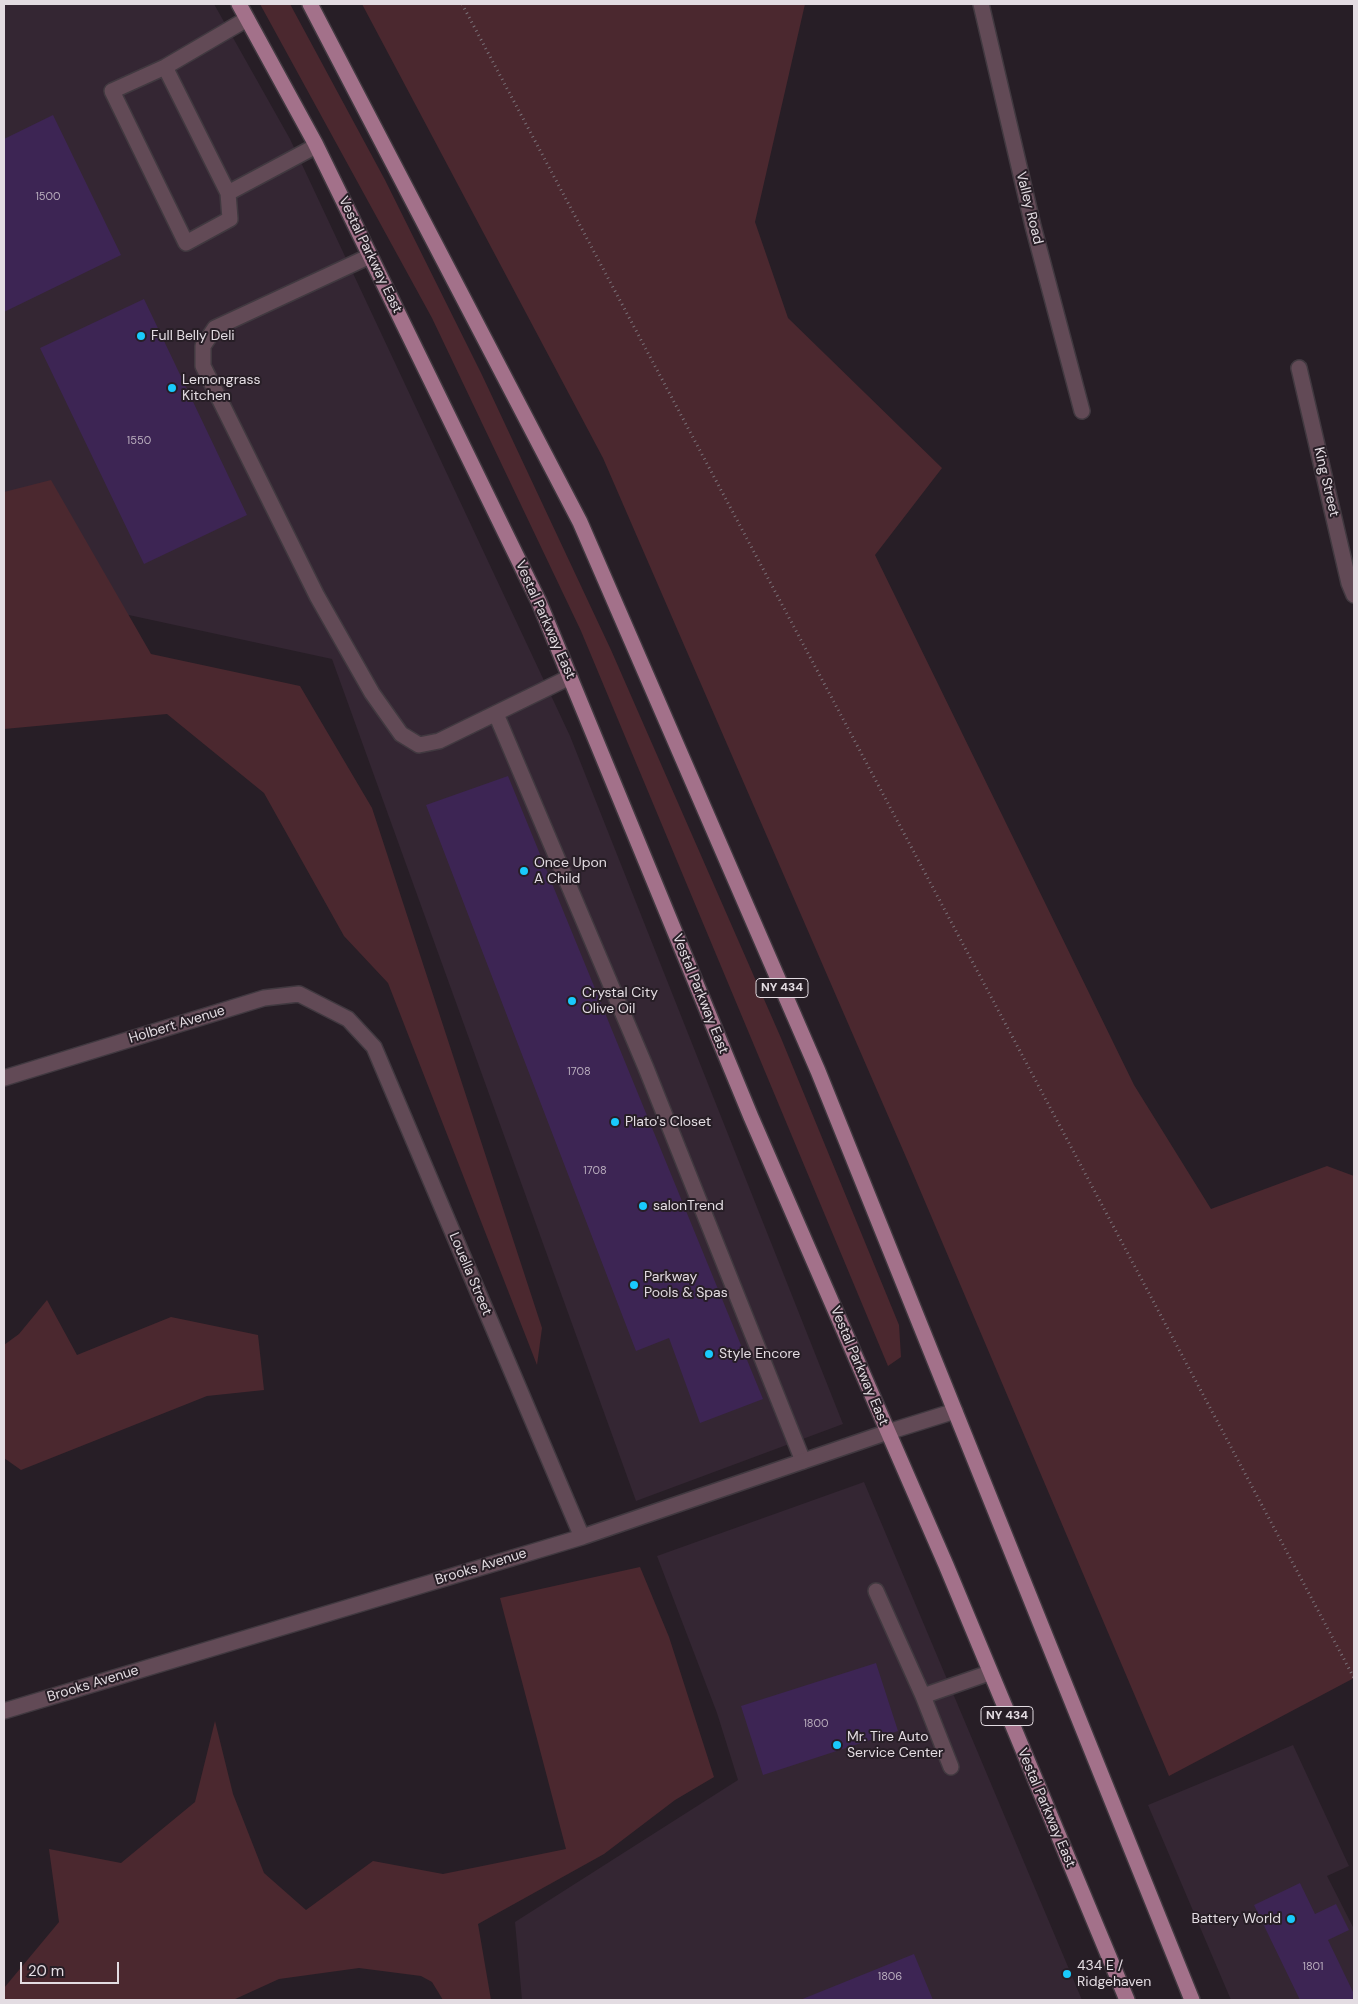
<!DOCTYPE html>
<style>
body{margin:0}
#map{position:relative;width:1358px;height:2004px;overflow:hidden;background:#271e26;font-family:"DM Sans",sans-serif}
canvas{display:block}
.frame{position:absolute;inset:0;border:5px solid #e3dce2;pointer-events:none}
.scale{position:absolute;left:20px;top:1962px;width:99px;height:22px;box-sizing:border-box;border:2px solid #e3dce2;border-top:0;padding-left:6px;font-size:15px;line-height:18px;white-space:nowrap;color:#e3dce2;-webkit-text-stroke:4px #271e26;paint-order:stroke}
</style>
<div id="map">
<canvas width="1358" height="2004"></canvas>
<div class="frame"></div>
<div class="scale">20 m</div>
</div>
<script>
const g = document.querySelector('canvas').getContext('2d');
g.lineJoin = 'round';
function fill(path, color) {
  g.fillStyle = color;
  g.fill(path, 'evenodd');
}
function toPath(rows) {
  const path = new Path2D();
  for (const r of rows) {
    path.moveTo(r[0], r[1]);
    for (let i = 2; i < r.length; i += 2) path.lineTo(r[i], r[i + 1]);
  }
  return path;
}
function trace(path, color, width, dash) {
  g.strokeStyle = color;
  g.lineWidth = width;
  g.lineCap = dash ? 'butt' : 'round';
  g.setLineDash(dash || []);
  g.stroke(path);
}
function label(font, color, halo, rows, align = 'center') {
  g.font = font + ' "DM Sans",sans-serif';
  g.lineWidth = 4;
  g.setLineDash([]);
  g.textBaseline = 'middle';
  g.strokeStyle = halo;
  g.fillStyle = color;
  for (const [text, x, y, turn = 0] of rows) {
    g.save();
    g.translate(x, y);
    g.rotate((+turn || 0) * Math.PI / 180);
    g.textAlign = isNaN(turn) ? turn : align;
    if (halo) g.strokeText(text, 0, 0);
    g.fillText(text, 0, 0);
    g.restore();
  }
}
const built = toPath([
 [4,4,214,4,290,139,570,736,843,1424,636,1501,332,659,4,588],
 [864,1482,1082,2000,522,2000,515,1922,738,1780,717,1713,657,1556],
 [1293,1745,1349,1866,1327,1876,1354,1929,1354,2000,1231,2000,1148,1805]
]);
const green = toPath([
 [260,4,290,4,385,180,482,375,611,650,781,1038,899,1325,901,1357,888,1366,581,631,432,318],
 [362,4,805,4,755,222,788,318,942,468,875,555,1134,1085,1211,1209,1327,1166,1354,1176,1354,1678,1169,1776,909,1164,603,458],
 [51,480,151,654,300,686,372,808,542,1328,537,1365,388,983,344,936,264,793,167,714,4,729,4,492],
 [47,1300,77,1355,171,1317,258,1335,264,1390,207,1396,21,1470,4,1458,4,1345,19,1334],
 [640,1567,669,1637,714,1777,675,1800,604,1854,478,1924,491,2000,443,2000,432,1982,421,1976,359,1968,279,1979,233,2000,4,2000,4,1988,59,1922,49,1849,121,1863,195,1802,215,1721,233,1794,264,1873,306,1910,373,1861,443,1874,566,1849,500,1598]
]);
const building = toPath([
 [53,115,121,255,4,312,4,139],
 [144,299,247,515,144,564,40,348],
 [508,776,763,1399,700,1423,669,1338,636,1351,426,805],
 [876,1663,898,1731,763,1775,741,1706],
 [1300,1883,1315,1914,1336,1904,1349,1930,1328,1940,1354,1994,1354,2000,1300,2000,1254,1905],
 [914,1954,933,2000,800,2000]
]);
const path = toPath([
 [462,4,1354,1678]
]);
const lane = toPath([
 [165,67,228,193,230,219,186,243,112,91,165,67,247,19],
 [228,193,316,146],
 [370,256,215,328,203,346,203,366,317,596,372,693,401,734,419,745,439,741,570,677],
 [496,714,646,1068,803,1461],
 [876,1591,923,1696,989,1673],
 [923,1696,951,1767]
]);
const street = toPath([
 [981,4,1033,226,1082,411],
 [1299,368,1349,583,1354,595],
 [4,1078,264,998,299,994,348,1019,374,1047,582,1537],
 [4,1711,582,1537,888,1432,955,1411]
]);
const primary = toPath([
 [239,4,315,143,539,602,751,1117,946,1565,1127,2000],
 [310,4,580,522,818,1071,1192,2000]
]);
const markers = [
 [141,336,5,"#19cafc"],
 [172,388,5,"#19cafc"],
 [524,871,5,"#19cafc"],
 [572,1001,5,"#19cafc"],
 [615,1122,5,"#19cafc"],
 [643,1206,5,"#19cafc"],
 [634,1285,5,"#19cafc"],
 [709,1354,5,"#19cafc"],
 [837,1745,5,"#19cafc"],
 [1291,1919,5,"#19cafc"],
 [1067,1974,5,"#19cafc"]
];
const numberNames = [
 ["1500",48,197],
 ["1550",139,441],
 ["1708",579,1072],
 ["1708",595,1171],
 ["1800",816,1724],
 ["1801",1313,1967],
 ["1806",890,1977]
];
const shields = [
 [782,988,52],
 [1007,1716,52]
];
const shieldNames = [
 ["NY 434",782,988],
 ["NY 434",1007,1716]
];
const streetNames = [
 ["Valley Road",1029,208,76],
 ["Vestal Parkway East",370,255,64],
 ["King Street",1326,482,77],
 ["Vestal Parkway East",545,620,66],
 ["Vestal Parkway East",700,994,68],
 ["Holbert Avenue",177,1025,-17],
 ["Louella Street",470,1274,67],
 ["Vestal Parkway East",859,1366,67],
 ["Brooks Avenue",481,1567,-17],
 ["Brooks Avenue",93,1684,-17],
 ["Vestal Parkway East",1046,1808,67]
];
const poiNames = [
 ["Full Belly Deli",151,336],
 ["Lemongrass",182,380],
 ["Kitchen",182,396],
 ["Once Upon",534,863],
 ["A Child",534,879],
 ["Crystal City",582,993],
 ["Olive Oil",582,1009],
 ["Plato's Closet",625,1122],
 ["salonTrend",653,1206],
 ["Parkway",644,1277],
 ["Pools & Spas",644,1293],
 ["Style Encore",719,1354],
 ["Mr. Tire Auto",847,1737],
 ["Service Center",847,1753],
 ["Battery World",1281,1919,"right"],
 ["434 E /",1077,1966],
 ["Ridgehaven",1077,1982]
];
fill(built, '#342633');
fill(green, '#4b282f');
fill(building, '#3d2554');
trace(lane, '#413940', 18);
trace(street, '#413940', 18);
trace(primary, '#413940', 18);
trace(path, '#797178', 3, [1, 4]);
trace(lane, '#624a56', 15);
trace(street, '#624a56', 15);
trace(primary, '#a3718a', 15);
for (const [x, y, r, color] of markers) {
  const dot = new Path2D();
  dot.arc(x, y, r, 0, 2 * Math.PI);
  g.fillStyle = color;
  g.fill(dot);
  trace(dot, '#271e26', 2);
}
label('11px', '#baaebe', null, numberNames);
for (const [x, y, w] of shields) {
  const box = new Path2D();
  box.roundRect(x - w / 2, y - 9.5, w, 19, 4);
  g.fillStyle = '#271e26';
  g.fill(box);
  trace(box, '#e3dce2', 1);
}
label('bold 12px', '#e3dce2', null, shieldNames);
label('14px', '#e3dce2', '#271e26', streetNames);
label('14px', '#e3dce2', '#271e26', poiNames, 'left');
</script>
